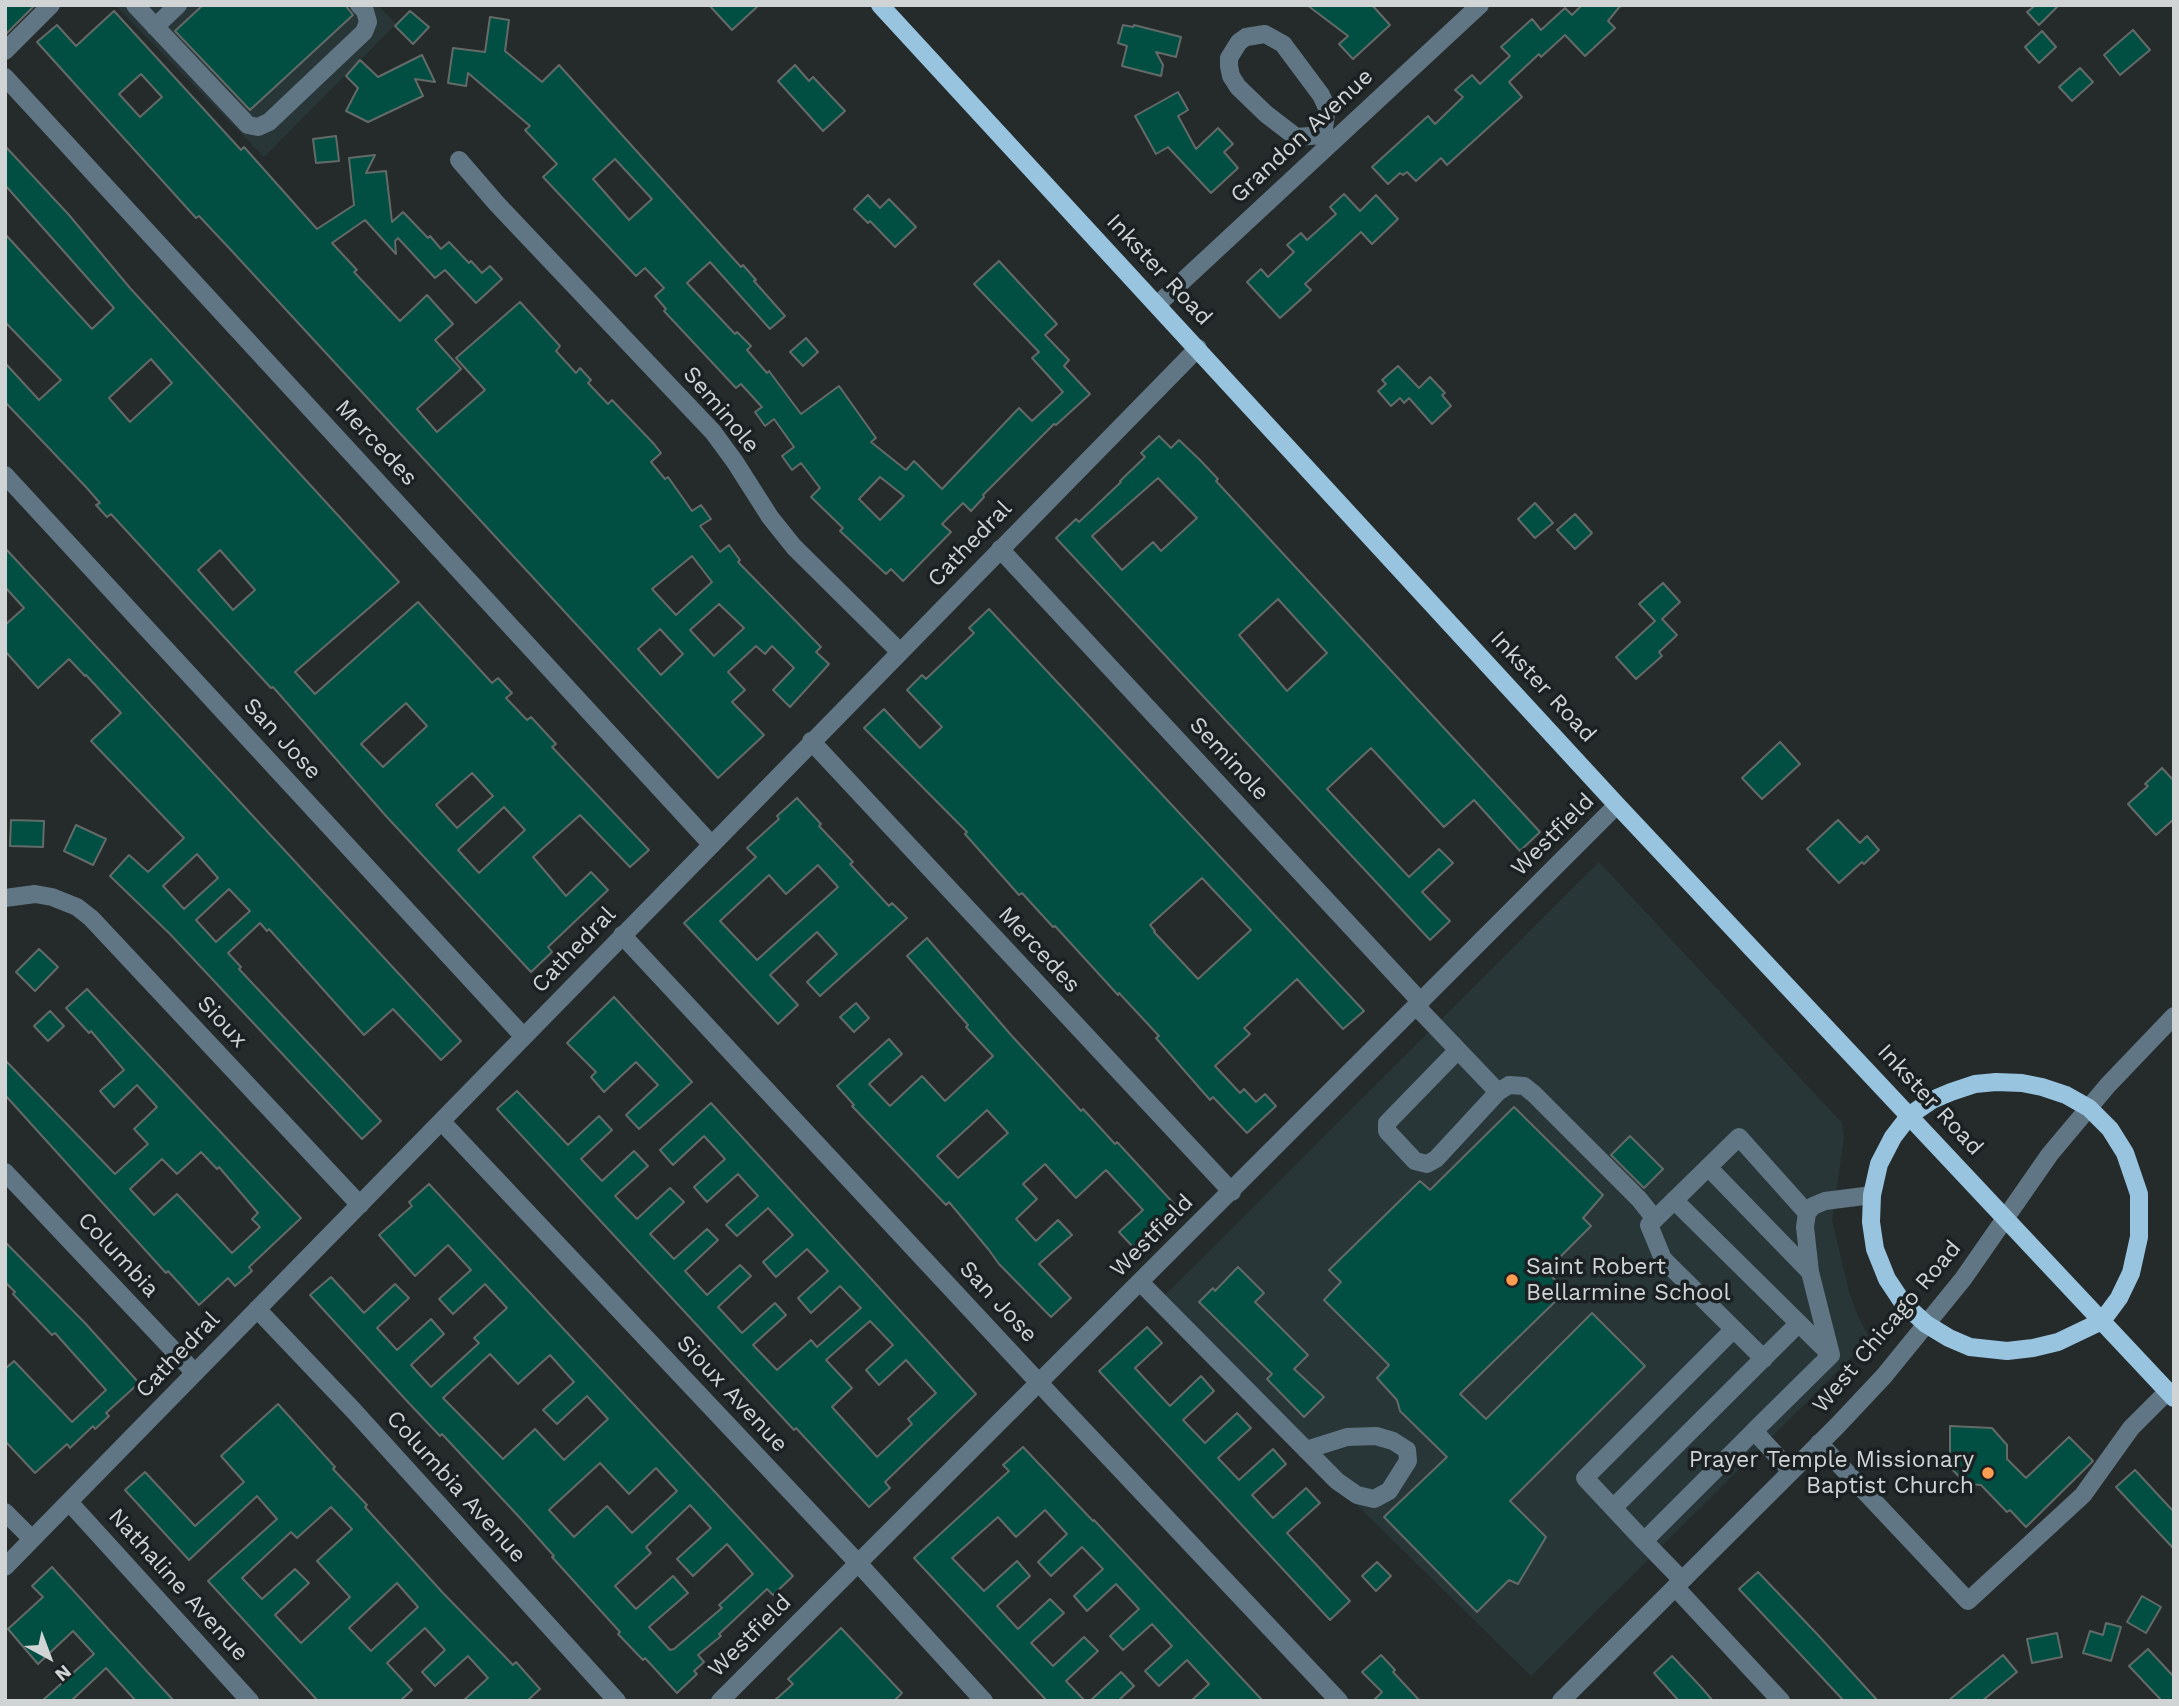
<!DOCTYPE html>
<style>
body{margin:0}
#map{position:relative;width:2179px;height:1706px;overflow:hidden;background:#252b2b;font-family:"Work Sans",sans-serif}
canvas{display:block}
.frame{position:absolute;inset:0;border:7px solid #d0d4d5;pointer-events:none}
.north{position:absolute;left:14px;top:1622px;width:70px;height:70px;-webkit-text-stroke:5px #1b2122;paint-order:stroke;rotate:139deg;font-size:19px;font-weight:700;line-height:28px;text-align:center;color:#d0d4d5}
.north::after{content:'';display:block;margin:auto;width:24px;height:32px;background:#d0d4d5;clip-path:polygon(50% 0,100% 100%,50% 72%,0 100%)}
</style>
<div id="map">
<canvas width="2179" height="1706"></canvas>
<div class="frame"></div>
<div class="north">N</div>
</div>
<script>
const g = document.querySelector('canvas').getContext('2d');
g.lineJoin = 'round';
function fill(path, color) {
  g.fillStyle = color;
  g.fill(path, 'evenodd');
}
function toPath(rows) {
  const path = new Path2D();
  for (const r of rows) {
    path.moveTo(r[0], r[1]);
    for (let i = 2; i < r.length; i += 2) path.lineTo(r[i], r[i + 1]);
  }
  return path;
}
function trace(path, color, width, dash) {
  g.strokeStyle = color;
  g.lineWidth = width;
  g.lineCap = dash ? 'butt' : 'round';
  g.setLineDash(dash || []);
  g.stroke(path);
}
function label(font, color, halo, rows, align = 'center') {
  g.font = font + ' "Work Sans",sans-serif';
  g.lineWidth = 7;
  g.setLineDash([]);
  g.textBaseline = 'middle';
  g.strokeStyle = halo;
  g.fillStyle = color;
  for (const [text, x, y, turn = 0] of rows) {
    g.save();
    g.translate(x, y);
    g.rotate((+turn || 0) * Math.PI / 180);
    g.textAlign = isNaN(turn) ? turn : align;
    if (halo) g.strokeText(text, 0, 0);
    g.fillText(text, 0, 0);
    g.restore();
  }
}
const built = toPath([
 [115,5,378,5,396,24,264,157],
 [1599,862,1842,1123,1844,1138,1832,1220,1849,1292,1858,1317,1870,1339,1531,1676,1154,1306]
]);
const building = toPath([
 [5,5,35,5,5,35,5,5],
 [203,5,345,5,353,15,250,110,175,31,203,5],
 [709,5,759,5,732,30,709,5],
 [1307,5,1372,5,1390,25,1353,59,1339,44,1348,36,1307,5],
 [1582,5,1621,5,1608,21,1615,28,1585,56,1565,35,1541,57,1539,54,1509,82,1522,97,1447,165,1441,158,1416,181,1407,172,1403,175,1400,173,1388,184,1372,167,1428,116,1435,124,1463,97,1455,90,1472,75,1480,84,1510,56,1501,47,1532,19,1541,30,1565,8,1572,15,1582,5],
 [2036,5,2059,5,2039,25,2027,12,2036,5],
 [114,11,241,150,244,147,317,229,354,205,349,158,375,155,366,173,386,171,392,222,403,212,428,238,430,236,441,249,449,242,469,263,471,261,482,273,490,266,502,279,476,303,445,270,435,278,398,238,395,241,396,254,365,220,332,243,357,270,354,272,400,321,427,295,453,324,435,340,461,369,417,409,437,432,485,390,456,358,520,302,560,346,556,351,576,373,580,368,591,380,588,383,608,404,612,400,654,444,661,453,651,462,665,479,668,477,692,511,701,505,711,519,700,526,720,552,729,545,740,560,738,562,821,647,816,652,829,664,790,707,773,690,794,668,772,646,765,654,756,646,728,672,745,690,732,702,764,735,718,778,230,249,199,216,196,218,37,42,57,25,76,46,114,11],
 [141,74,162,97,140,117,119,94,141,74],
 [692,556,712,582,676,615,652,589,692,556],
 [719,604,744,628,714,656,690,630,719,604],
 [660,629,683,654,661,675,638,649,660,629],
 [410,11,429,27,413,44,395,26,410,11],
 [490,17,509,20,505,51,542,82,559,65,741,267,743,265,756,280,754,281,785,316,770,329,710,262,687,283,735,334,737,332,751,346,747,350,767,373,769,371,801,414,839,386,876,438,871,442,906,470,914,461,942,489,1019,408,1032,421,1063,392,1032,358,1039,352,974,284,999,261,1057,324,1045,335,1069,360,1064,366,1090,394,1056,425,1054,424,983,495,984,497,971,511,963,503,942,524,951,532,903,581,891,569,886,574,840,531,843,528,811,497,820,488,801,463,792,470,782,456,794,447,774,419,765,426,755,412,762,407,741,384,736,388,664,311,666,309,655,296,664,288,645,268,636,276,543,177,557,164,525,130,530,126,468,73,466,86,448,83,453,48,485,52,490,17],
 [615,159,652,199,629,220,593,179,615,159],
 [880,477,904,496,880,520,859,499,880,477],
 [1123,25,1133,27,1134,25,1181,37,1176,57,1156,52,1163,65,1161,76,1122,66,1127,46,1118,43,1123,25],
 [2133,30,2150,50,2120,75,2104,55,2133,30],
 [2042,31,2056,47,2039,63,2025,47,2042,31],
 [422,55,435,82,415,79,423,96,368,122,346,111,358,88,346,76,360,60,378,77,422,55],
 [795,65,809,81,813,77,845,111,823,131,778,81,795,65],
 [2080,68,2093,82,2072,101,2059,87,2080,68],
 [1178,92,1188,110,1178,116,1196,149,1218,128,1233,144,1224,152,1238,168,1211,193,1168,147,1156,154,1135,116,1178,92],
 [336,136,339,161,316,163,313,139,336,136],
 [5,146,69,215,130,288,399,582,295,672,315,694,418,602,492,683,498,678,512,693,506,698,527,720,531,717,556,744,552,747,649,850,630,867,580,815,533,857,566,896,591,872,608,890,548,947,552,952,531,972,386,816,273,687,271,688,111,514,107,517,96,505,100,503,86,487,5,402,5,363,39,400,61,380,5,322,5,234,92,329,114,308,5,185,5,146],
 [151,359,172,383,130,422,109,398,151,359],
 [220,550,255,590,233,610,198,570,220,550],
 [406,703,427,726,383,767,361,744,406,703],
 [472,773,493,796,457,828,436,805,472,773],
 [504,807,525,830,479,873,458,850,504,807],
 [1344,194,1360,211,1376,195,1398,219,1372,244,1361,232,1305,284,1311,290,1280,318,1247,282,1261,269,1268,277,1294,252,1287,245,1301,233,1307,240,1336,214,1330,207,1344,194],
 [868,195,880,208,889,199,916,227,895,247,870,221,868,223,854,209,868,195],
 [806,338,818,352,803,366,790,352,806,338],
 [1398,366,1419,388,1430,377,1445,393,1442,395,1451,406,1432,424,1409,398,1404,403,1400,398,1391,406,1378,391,1386,384,1382,380,1398,366],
 [1159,436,1171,448,1179,440,1200,460,1218,479,1216,481,1540,832,1520,851,1474,800,1444,827,1371,748,1327,789,1409,877,1439,849,1453,863,1422,892,1450,921,1430,940,1056,538,1076,519,1079,522,1121,482,1120,481,1145,457,1141,453,1159,436],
 [1158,478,1197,518,1161,551,1153,542,1122,570,1092,536,1158,478],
 [1278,599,1327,653,1287,691,1239,635,1278,599],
 [1535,503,1553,523,1535,538,1518,519,1535,503],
 [1575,514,1592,533,1575,549,1557,530,1575,514],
 [5,548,461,1041,441,1060,393,1009,364,1035,269,929,267,931,260,923,228,953,241,967,239,969,381,1121,362,1139,170,934,110,876,129,855,148,872,184,838,91,741,121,713,86,675,85,676,69,659,38,688,5,651,5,625,24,608,5,587,5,548],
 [197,854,218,878,184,909,163,886,197,854],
 [229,889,250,911,216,942,196,920,229,889],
 [1663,583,1680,602,1662,619,1677,635,1659,652,1662,656,1636,679,1616,657,1655,621,1639,604,1663,583],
 [989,609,1364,1011,1343,1029,1297,979,1244,1028,1250,1034,1215,1066,1240,1093,1244,1089,1256,1102,1265,1094,1276,1106,1247,1133,1213,1097,1210,1100,1156,1038,1159,1036,1119,993,1118,995,1055,926,1053,927,1022,893,1019,895,965,834,967,832,864,728,884,709,920,748,942,727,907,690,922,675,926,679,974,633,969,628,989,609],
 [1202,878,1251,930,1198,979,1154,932,1155,931,1150,925,1202,878],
 [1780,742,1800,764,1762,799,1742,778,1780,742],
 [2162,768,2174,781,2174,819,2156,835,2128,804,2148,786,2145,784,2162,768],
 [797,798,821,824,819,826,853,862,850,864,889,906,892,903,907,918,820,996,807,982,837,954,817,932,770,975,798,1005,778,1024,684,923,756,857,747,848,779,819,777,816,797,798],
 [818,865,838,887,757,960,720,921,769,875,786,894,818,865],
 [11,820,44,821,43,847,10,846,11,820],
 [1838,820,1860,843,1867,836,1879,850,1864,864,1862,862,1839,883,1807,849,1838,820],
 [76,825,106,839,93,865,64,851,76,825],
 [927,938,1011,1035,1081,1111,1083,1109,1115,1144,1117,1142,1177,1207,1133,1247,1119,1232,1143,1210,1106,1170,1076,1198,1045,1164,1023,1184,1037,1199,1016,1219,1036,1241,1058,1220,1072,1235,1039,1264,1071,1298,1051,1317,999,1264,989,1250,949,1202,946,1205,852,1106,854,1105,837,1086,889,1039,902,1054,869,1084,890,1106,922,1076,945,1101,993,1056,966,1027,968,1025,907,956,927,938],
 [987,1110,1008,1133,958,1178,937,1156,987,1110],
 [39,949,58,967,35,991,16,972,39,949],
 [87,989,301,1218,249,1267,252,1271,235,1286,228,1278,199,1305,168,1271,166,1273,5,1095,5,1060,115,1174,148,1144,134,1129,157,1107,137,1085,114,1107,100,1091,124,1070,91,1031,89,1033,66,1008,87,989],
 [201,1152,217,1169,219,1167,258,1213,252,1219,260,1227,232,1253,177,1194,154,1215,130,1189,162,1159,177,1174,201,1152],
 [614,997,692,1082,639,1129,626,1115,658,1085,636,1062,604,1092,591,1077,596,1072,567,1043,614,997],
 [856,1003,869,1018,854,1032,840,1017,856,1003],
 [50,1011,64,1026,48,1041,34,1026,50,1011],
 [517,1091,568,1145,599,1116,612,1130,581,1159,602,1181,634,1151,648,1166,615,1196,637,1219,670,1188,684,1202,650,1234,674,1259,707,1229,718,1240,685,1271,707,1295,740,1265,751,1276,718,1307,742,1333,775,1303,786,1315,753,1345,777,1370,811,1340,817,1347,861,1308,840,1286,811,1313,798,1298,828,1271,807,1249,776,1277,763,1262,793,1235,768,1208,737,1236,726,1225,758,1196,738,1174,707,1202,694,1187,725,1159,704,1136,673,1165,660,1150,711,1103,976,1394,885,1482,890,1488,869,1507,796,1428,794,1430,497,1109,517,1091],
 [870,1321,893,1345,866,1370,879,1385,906,1360,936,1393,908,1419,912,1424,877,1457,832,1407,852,1388,826,1360,870,1321],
 [1514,1107,1603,1195,1583,1218,1591,1226,1546,1271,1566,1291,1460,1394,1486,1419,1592,1313,1645,1366,1510,1501,1546,1537,1518,1584,1509,1580,1477,1612,1384,1517,1447,1457,1400,1411,1397,1400,1377,1378,1389,1365,1324,1300,1341,1282,1329,1270,1420,1181,1430,1190,1514,1107],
 [1630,1136,1663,1169,1644,1188,1611,1155,1630,1136],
 [429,1184,793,1576,773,1595,767,1589,719,1634,721,1636,698,1655,704,1662,694,1671,697,1674,677,1693,645,1658,643,1660,618,1634,620,1632,552,1557,554,1556,521,1519,442,1434,440,1436,406,1400,310,1295,331,1277,364,1313,395,1284,409,1298,377,1328,397,1350,431,1319,444,1334,411,1365,431,1387,479,1343,474,1338,507,1308,485,1284,453,1314,439,1299,471,1270,448,1245,415,1276,379,1235,412,1206,409,1202,429,1184],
 [490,1354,518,1384,550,1355,574,1382,543,1410,557,1424,587,1396,608,1419,564,1460,535,1429,503,1459,443,1398,490,1354],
 [600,1463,629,1494,656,1468,677,1491,632,1533,607,1506,574,1537,549,1510,600,1463],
 [690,1505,711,1528,677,1559,693,1576,727,1544,753,1574,719,1605,722,1608,674,1649,670,1650,649,1627,688,1593,673,1576,636,1609,615,1586,651,1553,646,1547,690,1505],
 [5,1242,85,1323,139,1383,106,1413,109,1416,95,1429,93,1426,70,1448,67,1444,35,1473,5,1441,5,1369,14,1361,72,1422,106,1390,55,1333,52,1335,13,1294,15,1292,5,1282,5,1242],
 [1238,1267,1264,1293,1255,1302,1308,1355,1294,1369,1324,1397,1304,1417,1267,1379,1272,1374,1199,1302,1213,1288,1215,1291,1238,1267],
 [1147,1327,1162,1343,1135,1368,1170,1406,1201,1376,1214,1391,1183,1420,1205,1443,1237,1413,1251,1428,1218,1458,1239,1480,1273,1449,1286,1464,1252,1495,1273,1518,1306,1488,1320,1503,1287,1533,1350,1601,1330,1620,1099,1371,1147,1327],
 [278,1404,335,1467,333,1469,367,1505,365,1507,443,1593,513,1665,516,1662,540,1689,527,1701,463,1701,488,1678,468,1656,435,1686,422,1672,445,1650,425,1628,387,1663,412,1690,400,1701,318,1701,208,1581,277,1519,257,1496,189,1560,125,1490,145,1472,195,1526,244,1482,221,1456,278,1404],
 [331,1507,352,1529,317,1561,350,1597,301,1643,275,1615,309,1583,295,1569,262,1599,242,1578,291,1532,297,1538,331,1507],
 [397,1583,418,1607,371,1651,349,1628,397,1583],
 [1950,1426,1992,1428,2007,1445,2007,1459,2026,1478,2069,1437,2093,1461,2026,1527,2010,1510,2007,1512,1981,1485,1966,1484,1950,1467,1950,1426],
 [1023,1447,1093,1521,1094,1520,1263,1701,1191,1701,1209,1684,1187,1660,1159,1686,1145,1671,1172,1646,1152,1624,1123,1650,1110,1636,1139,1609,1116,1584,1087,1611,1074,1596,1103,1569,1082,1547,1051,1576,1038,1562,1067,1534,1045,1510,1016,1537,998,1517,952,1558,984,1591,1017,1561,1030,1576,997,1606,1018,1629,1050,1599,1064,1613,1031,1643,1053,1666,1084,1637,1098,1651,1066,1681,1085,1701,1047,1701,914,1558,1009,1471,1003,1465,1023,1447],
 [2135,1470,2174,1512,2174,1549,2116,1487,2135,1470],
 [1377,1562,1391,1576,1376,1591,1362,1576,1377,1562],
 [52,1567,110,1631,174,1701,136,1701,106,1668,71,1701,42,1701,94,1654,73,1631,38,1664,8,1629,43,1597,32,1586,52,1567],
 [1758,1572,1818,1635,1878,1701,1844,1701,1787,1640,1739,1589,1758,1572],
 [2142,1596,2161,1607,2146,1633,2127,1622,2142,1596],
 [2106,1623,2121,1627,2111,1661,2083,1653,2090,1631,2103,1635,2106,1623],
 [841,1628,902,1693,894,1701,774,1701,793,1684,788,1679,841,1628],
 [2057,1633,2062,1657,2032,1663,2027,1639,2057,1633],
 [2148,1649,2174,1677,2174,1701,2162,1701,2129,1666,2148,1649],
 [1381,1655,1395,1670,1393,1672,1420,1701,1373,1701,1382,1692,1362,1672,1381,1655],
 [2003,1655,2017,1672,1982,1701,1948,1701,2003,1655],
 [1672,1656,1701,1687,1713,1701,1679,1701,1654,1673,1672,1656],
 [1121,1672,1134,1686,1118,1701,1090,1701,1121,1672]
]);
const minor = toPath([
 [135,5,248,125,258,127,269,122,364,32,368,22,365,11,359,5],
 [155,27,178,5],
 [5,51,51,5],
 [5,77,711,844],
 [1323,135,1327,108,1321,95,1283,44,1265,34,1246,37,1239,42,1229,58,1229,66,1231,76,1238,87,1266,114,1296,137,1323,135,1331,143],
 [459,160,497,204,713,432,735,462,770,517,794,547,900,652],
 [1158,304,1480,5],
 [5,475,523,1036],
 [1000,549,1421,1002],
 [811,741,1232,1192],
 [5,898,35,894,52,897,77,907,91,918,360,1205],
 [622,935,1055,1400,1339,1701],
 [1417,1007,1498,1092,1509,1085,1524,1086,1534,1094,1639,1199,1655,1219],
 [1458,1050,1387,1123,1387,1131,1415,1161,1427,1164,1436,1159,1498,1092],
 [442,1122,858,1563,984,1701],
 [1708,1167,1810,1272],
 [5,1172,195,1373],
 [1674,1200,1831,1355],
 [1140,1282,1337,1481,1357,1495,1374,1499,1389,1491,1408,1461,1407,1450,1393,1441,1376,1436,1347,1437,1306,1450],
 [257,1309,354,1411,617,1701],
 [1764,1359,1663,1259,1649,1225,1739,1137,1807,1213],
 [1819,1443,1968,1601,2083,1495,2131,1428,2168,1391],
 [1791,1471,1754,1431,1831,1355,1810,1272,1805,1227,1807,1213,1813,1206,1825,1201,1872,1195],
 [69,1502,250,1701],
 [1613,1508,1799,1323],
 [5,1512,32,1539],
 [1644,1541,1585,1478,1734,1329],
 [5,1567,1198,348],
 [1682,1580,1644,1541,1754,1431],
 [1675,1587,1781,1701],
 [720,1701,1617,805],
 [1561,1701,1838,1425,1884,1376,1963,1279,2050,1154,2108,1085,2174,1016]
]);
const major = toPath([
 [880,5,1617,805,2174,1398],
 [1996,1082,2022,1083,2042,1087,2066,1095,2089,1108,2110,1129,2125,1153,2139,1194,2139,1237,2131,1273,2119,1298,2102,1321,2058,1342,2033,1348,2007,1351,1970,1347,1949,1338,1926,1324,1903,1303,1887,1279,1875,1249,1871,1222,1872,1195,1879,1164,1893,1137,1910,1115,1932,1100,1951,1092,1975,1084,1996,1082]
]);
const markers = [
 [1512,1280,7,"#fc9e52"],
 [1988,1473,7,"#fc9e52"]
];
const streetNames = [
 ["Grandon Avenue",1302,136,-43],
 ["Inkster Road",1159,270,47],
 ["Seminole",721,410,50],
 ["Mercedes",376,443,47],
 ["Cathedral",970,544,-46],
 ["Inkster Road",1543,687,47],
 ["San Jose",282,739,47],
 ["Seminole",1229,759,47],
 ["Westfield",1553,835,-45],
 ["Cathedral",574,950,-46],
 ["Mercedes",1039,950,47],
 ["Sioux",222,1022,47],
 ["Inkster Road",1930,1100,47],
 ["Westfield",1152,1236,-45],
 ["Columbia",118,1255,47],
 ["San Jose",998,1302,47],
 ["West Chicago Road",1887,1327,-50],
 ["Cathedral",178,1355,-46],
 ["Sioux Avenue",732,1394,47],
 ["Columbia Avenue",456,1487,48],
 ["Nathaline Avenue",178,1585,48],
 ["Westfield",750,1636,-45]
];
const poiNames = [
 ["Saint Robert",1526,1267],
 ["Bellarmine School",1526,1293],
 ["Prayer Temple Missionary",1974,1460,"right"],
 ["Baptist Church",1974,1486,"right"]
];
fill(built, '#283638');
fill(building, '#004f42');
trace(building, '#636a68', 2);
trace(minor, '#617684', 18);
trace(major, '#98c4e0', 18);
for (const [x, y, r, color] of markers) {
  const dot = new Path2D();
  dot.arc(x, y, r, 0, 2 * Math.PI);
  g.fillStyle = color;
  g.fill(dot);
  trace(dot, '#1b2122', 2.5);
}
label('23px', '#d0d4d5', '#1b2122', streetNames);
label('23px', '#d0d4d5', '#1b2122', poiNames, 'left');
</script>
